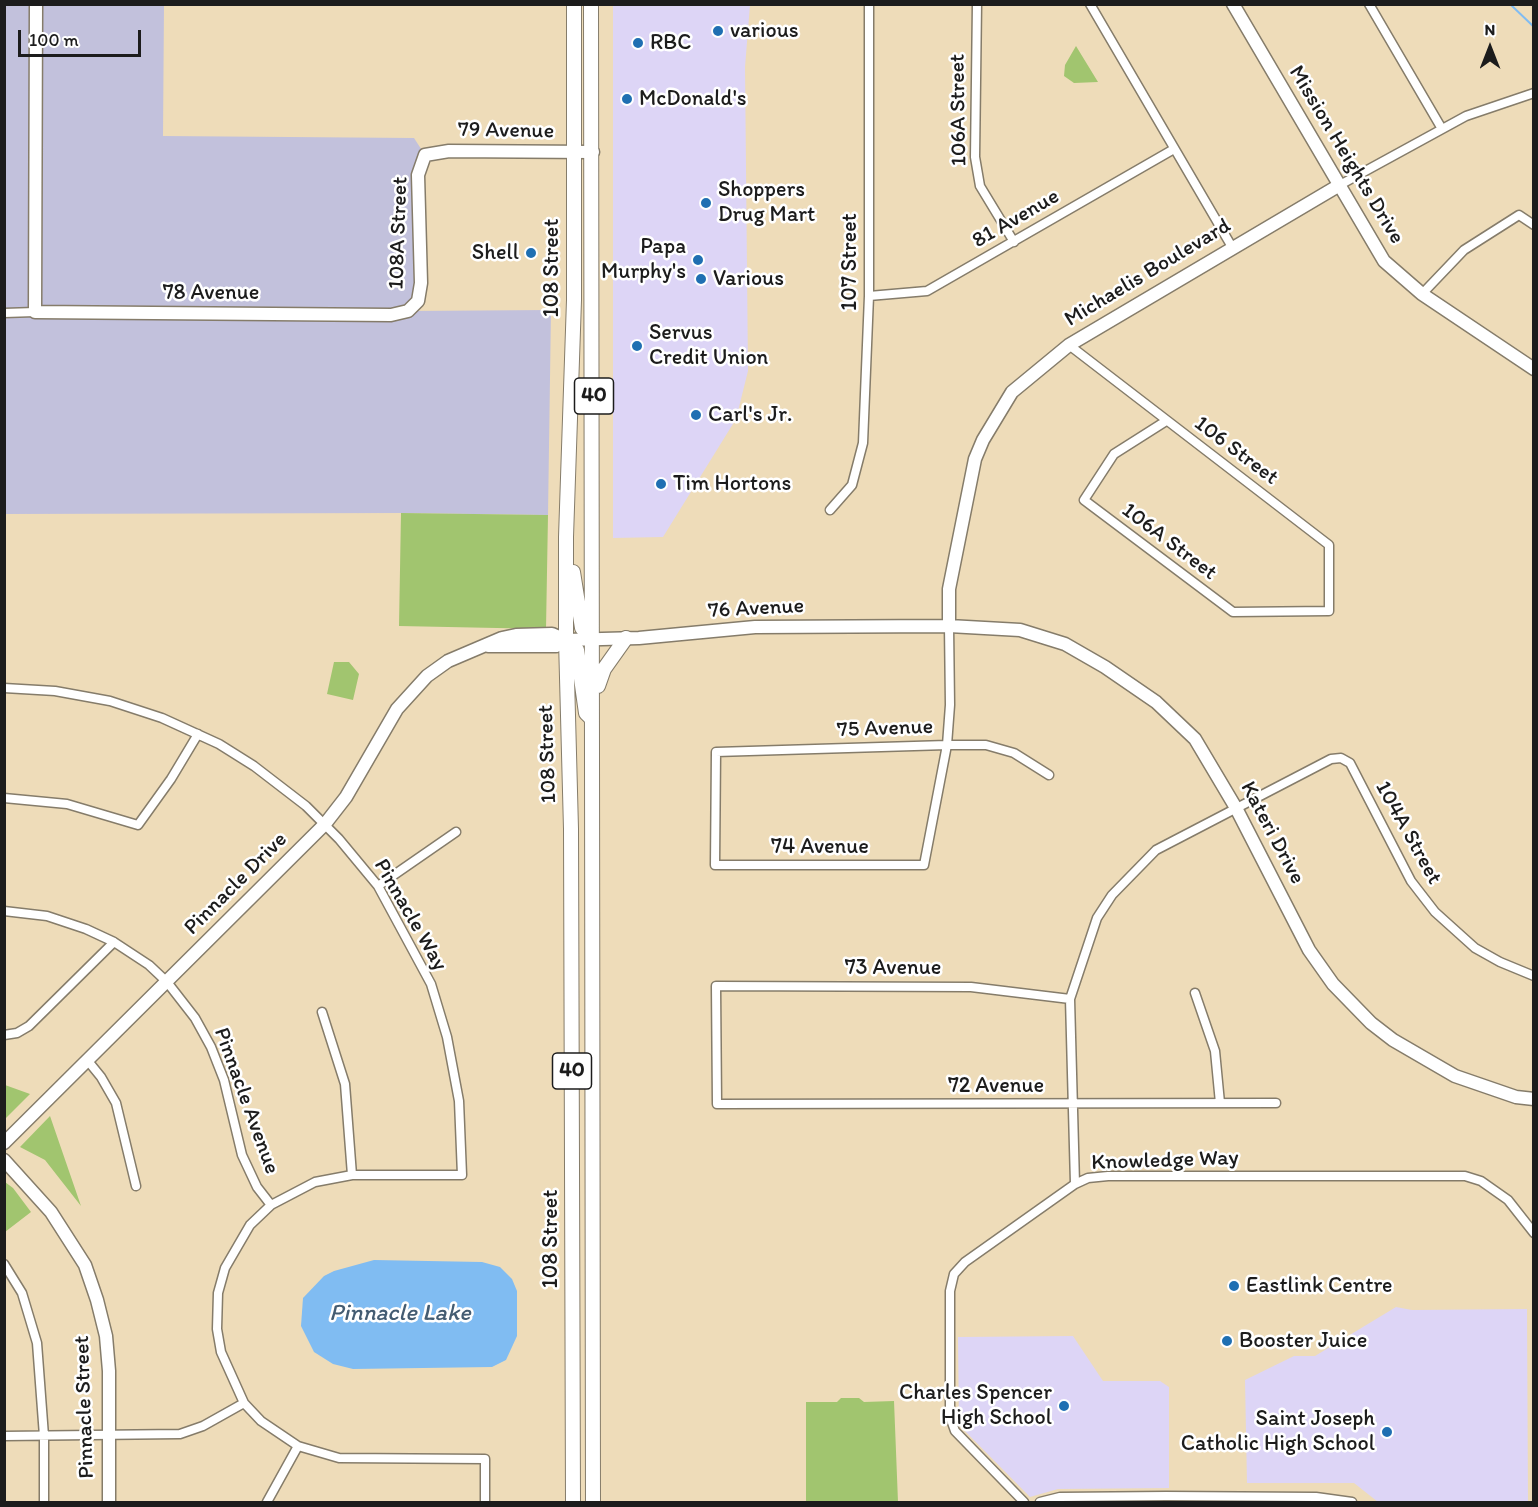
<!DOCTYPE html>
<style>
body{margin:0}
#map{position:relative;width:1538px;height:1507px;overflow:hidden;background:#eedcb9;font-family:Itim,sans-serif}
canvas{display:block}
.frame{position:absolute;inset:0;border:6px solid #1c1c1c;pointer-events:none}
.north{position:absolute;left:1460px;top:18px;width:60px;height:60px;-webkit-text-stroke:4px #fff;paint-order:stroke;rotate:0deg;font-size:16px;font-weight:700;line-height:24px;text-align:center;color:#1c1c1c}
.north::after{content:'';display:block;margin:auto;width:21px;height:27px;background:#1c1c1c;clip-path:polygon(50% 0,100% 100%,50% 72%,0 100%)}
.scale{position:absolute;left:18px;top:30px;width:123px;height:27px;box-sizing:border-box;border:3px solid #1c1c1c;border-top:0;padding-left:8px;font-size:18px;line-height:21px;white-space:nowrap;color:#1c1c1c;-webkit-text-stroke:4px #fff;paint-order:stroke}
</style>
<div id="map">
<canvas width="1538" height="1507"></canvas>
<div class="frame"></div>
<div class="north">N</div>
<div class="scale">100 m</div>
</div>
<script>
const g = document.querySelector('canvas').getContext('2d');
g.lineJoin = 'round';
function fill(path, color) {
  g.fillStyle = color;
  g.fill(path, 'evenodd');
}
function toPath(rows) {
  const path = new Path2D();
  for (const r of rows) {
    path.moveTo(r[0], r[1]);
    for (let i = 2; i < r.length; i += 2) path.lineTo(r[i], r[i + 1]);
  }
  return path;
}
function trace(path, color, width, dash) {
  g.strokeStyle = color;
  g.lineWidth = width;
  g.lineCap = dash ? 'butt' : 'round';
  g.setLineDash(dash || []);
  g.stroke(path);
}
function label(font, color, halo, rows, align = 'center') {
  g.font = font + ' Itim,sans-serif';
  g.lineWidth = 5;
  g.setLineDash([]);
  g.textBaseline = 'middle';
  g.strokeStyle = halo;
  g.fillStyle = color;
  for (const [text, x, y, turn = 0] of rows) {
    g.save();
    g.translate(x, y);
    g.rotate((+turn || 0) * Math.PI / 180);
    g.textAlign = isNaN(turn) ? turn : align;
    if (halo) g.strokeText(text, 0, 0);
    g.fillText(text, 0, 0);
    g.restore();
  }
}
const built = toPath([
 [613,5,750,5,745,67,748,371,736,419,663,537,613,538],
 [1396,1307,1412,1310,1527,1309,1528,1502,1378,1502,1354,1483,1247,1483,1245,1380,1294,1356,1315,1356],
 [1073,1336,1103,1381,1160,1381,1169,1387,1169,1488,1058,1489,1030,1497,959,1425,958,1337]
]);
const industrial = toPath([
 [4,5,164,5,163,136,414,138,425,155,418,175,421,283,409,311,551,310,548,515,401,513,5,514]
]);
const green = toPath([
 [1076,46,1098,82,1074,83,1064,76,1065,65],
 [401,513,548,515,546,629,399,626],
 [334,662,349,662,359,674,353,700,327,694],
 [5,1085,30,1094,5,1119,4,1085],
 [50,1116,81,1206,45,1160,20,1147],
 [5,1182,13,1188,31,1212,5,1232],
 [841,1398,859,1398,864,1402,894,1401,898,1502,806,1502,806,1402,837,1402]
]);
const water = toPath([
 [374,1260,482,1262,500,1267,512,1279,517,1291,517,1336,506,1360,492,1367,353,1369,333,1364,314,1352,301,1326,303,1298,324,1276,334,1271]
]);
const stream = toPath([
 [1510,4,1534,27]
]);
const street = toPath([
 [977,4,975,157,980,186,1014,242],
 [1090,4,1232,247],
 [1369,4,1442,129],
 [1338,186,1466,116,1534,93],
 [1422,294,1464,250,1519,215,1534,225],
 [869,296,927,291,1174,149],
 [4,313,35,312],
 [1069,345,1329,545,1329,611,1233,612,1084,500,1114,454,1166,421],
 [830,510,852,485,863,443,869,296,869,4],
 [949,626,950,705,947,745,924,865,715,865,716,752,947,745,986,745,1014,753,1049,775],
 [4,688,55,691,110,701,162,718,219,744,254,766,306,806,339,839,378,886,431,984,447,1037,459,1101,462,1175,352,1175,315,1182,271,1205,250,1225,225,1268,218,1293,217,1329,221,1352,244,1403,261,1421,298,1446,339,1458,485,1459,485,1502],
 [4,798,67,804,138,825,171,779,198,734],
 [378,886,456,832],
 [4,911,47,916,86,929,114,942,149,965,167,982,195,1018,211,1047,224,1080,242,1155,257,1187,271,1205],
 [1195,993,1215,1051,1220,1103],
 [1070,999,971,987,716,986,717,1104,1276,1103],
 [322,1012,345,1084,352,1175],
 [4,1035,17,1033,29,1026,114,942],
 [88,1061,101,1077,116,1103,136,1186],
 [1075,1184,1070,999,1097,918,1112,895,1156,850,1331,759,1341,758,1350,763,1411,881,1435,912,1475,948,1500,962,1534,976],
 [4,1264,22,1293,37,1343,44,1436,44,1502],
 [4,1436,180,1434,203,1426,244,1403],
 [267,1502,298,1446],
 [1024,1502,955,1431,950,1417,950,1291,954,1274,965,1262,1075,1184,1088,1178,1108,1176,1465,1176,1481,1181,1508,1200,1534,1233],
 [1040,1502,1060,1497,1166,1496,1316,1497,1352,1502]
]);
const secondary = toPath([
 [36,4,35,312,391,315,408,311,418,301,421,283,418,175,425,155,449,151,593,152],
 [1233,4,1384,261,1422,294,1534,369],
 [949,626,949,589,975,459,983,440,1012,392,1069,345,1338,186],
 [488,646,556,646,566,640],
 [4,1143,325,824,346,797,397,709,427,676,448,661,502,638,516,635,552,634,566,640,639,638,755,627,949,626,1020,630,1065,644,1105,667,1156,702,1195,739,1236,808,1309,950,1333,984,1371,1023,1393,1040,1455,1076,1516,1097,1534,1099],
 [4,1160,51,1212,85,1265,97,1300,106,1336,109,1371,109,1502]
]);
const primary = toPath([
 [591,4,593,1502],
 [573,572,582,628,594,639],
 [566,640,577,650,586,713,592,719],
 [598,686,604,669,626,638],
 [573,1502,571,829,566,640,566,537,574,300,574,4]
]);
const markers = [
 [718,31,6,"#1f6fb2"],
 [638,43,6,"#1f6fb2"],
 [627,99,6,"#1f6fb2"],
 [706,203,6,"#1f6fb2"],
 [531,253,6,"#1f6fb2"],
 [698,260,6,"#1f6fb2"],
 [701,279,6,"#1f6fb2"],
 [637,346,6,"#1f6fb2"],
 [696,415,6,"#1f6fb2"],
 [661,484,6,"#1f6fb2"],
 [1234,1286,6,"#1f6fb2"],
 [1227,1341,6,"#1f6fb2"],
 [1064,1406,6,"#1f6fb2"],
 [1387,1432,6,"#1f6fb2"]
];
const shields = [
 [594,396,39],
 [572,1071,39]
];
const shieldNames = [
 ["40",594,396],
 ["40",572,1071]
];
const poiNames = [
 ["various",730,31],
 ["RBC",650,43],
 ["McDonald's",639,99],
 ["Shoppers",718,190],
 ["Drug Mart",718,215],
 ["Papa",686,247,"right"],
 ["Murphy's",686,272,"right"],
 ["Shell",519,253,"right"],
 ["Various",713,279],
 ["Servus",649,333],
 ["Credit Union",649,358],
 ["Carl's Jr.",708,415],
 ["Tim Hortons",673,484],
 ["Eastlink Centre",1246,1286],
 ["Booster Juice",1239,1341],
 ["Charles Spencer",1052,1393,"right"],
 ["High School",1052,1418,"right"],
 ["Saint Joseph",1375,1419,"right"],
 ["Catholic High School",1375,1444,"right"]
];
const streetNames = [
 ["106A Street",959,110,-91],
 ["79 Avenue",506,131,1],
 ["Mission Heights Drive",1346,155,59],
 ["81 Avenue",1016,219,-30],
 ["108A Street",399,233,-88],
 ["107 Street",850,262,-90],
 ["108 Street",552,268,-90],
 ["Michaelis Boulevard",1148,273,-31],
 ["78 Avenue",211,293],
 ["106 Street",1236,451,37],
 ["106A Street",1169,542,37],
 ["76 Avenue",756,609,-3],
 ["75 Avenue",885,729,-2],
 ["108 Street",548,754,-92],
 ["Kateri Drive",1272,833,62],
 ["104A Street",1408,833,61],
 ["74 Avenue",820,847],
 ["Pinnacle Drive",236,884,-45],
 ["Pinnacle Way",410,915,60],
 ["73 Avenue",893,968],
 ["72 Avenue",996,1086],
 ["Pinnacle Avenue",246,1101,70],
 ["Knowledge Way",1165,1161,-2],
 ["108 Street",551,1239,-90],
 ["Pinnacle Street",85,1407,-92]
];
const waterNames = [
 ["Pinnacle Lake",400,1314]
];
fill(built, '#ddd5f6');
fill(industrial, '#c2c1dc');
fill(green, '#a1c56f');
fill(water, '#80bcf2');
trace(stream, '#80bcf2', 2);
trace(street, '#857c6a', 11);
trace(secondary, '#857c6a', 15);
trace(primary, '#857c6a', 16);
trace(street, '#fff', 8);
trace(secondary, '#fff', 12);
trace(primary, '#fff', 14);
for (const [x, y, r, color] of markers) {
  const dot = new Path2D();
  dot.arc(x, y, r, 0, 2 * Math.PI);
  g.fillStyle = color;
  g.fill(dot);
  trace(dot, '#fff', 2);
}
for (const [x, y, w] of shields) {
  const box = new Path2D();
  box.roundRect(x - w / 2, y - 18, w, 36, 4.5);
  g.fillStyle = '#fff';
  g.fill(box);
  trace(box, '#1c1c1c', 1.5);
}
label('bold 21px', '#1c1c1c', null, shieldNames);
label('22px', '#1c1c1c', '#fff', poiNames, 'left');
label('22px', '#1c1c1c', '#fff', streetNames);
label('italic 24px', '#445c72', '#fff', waterNames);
</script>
